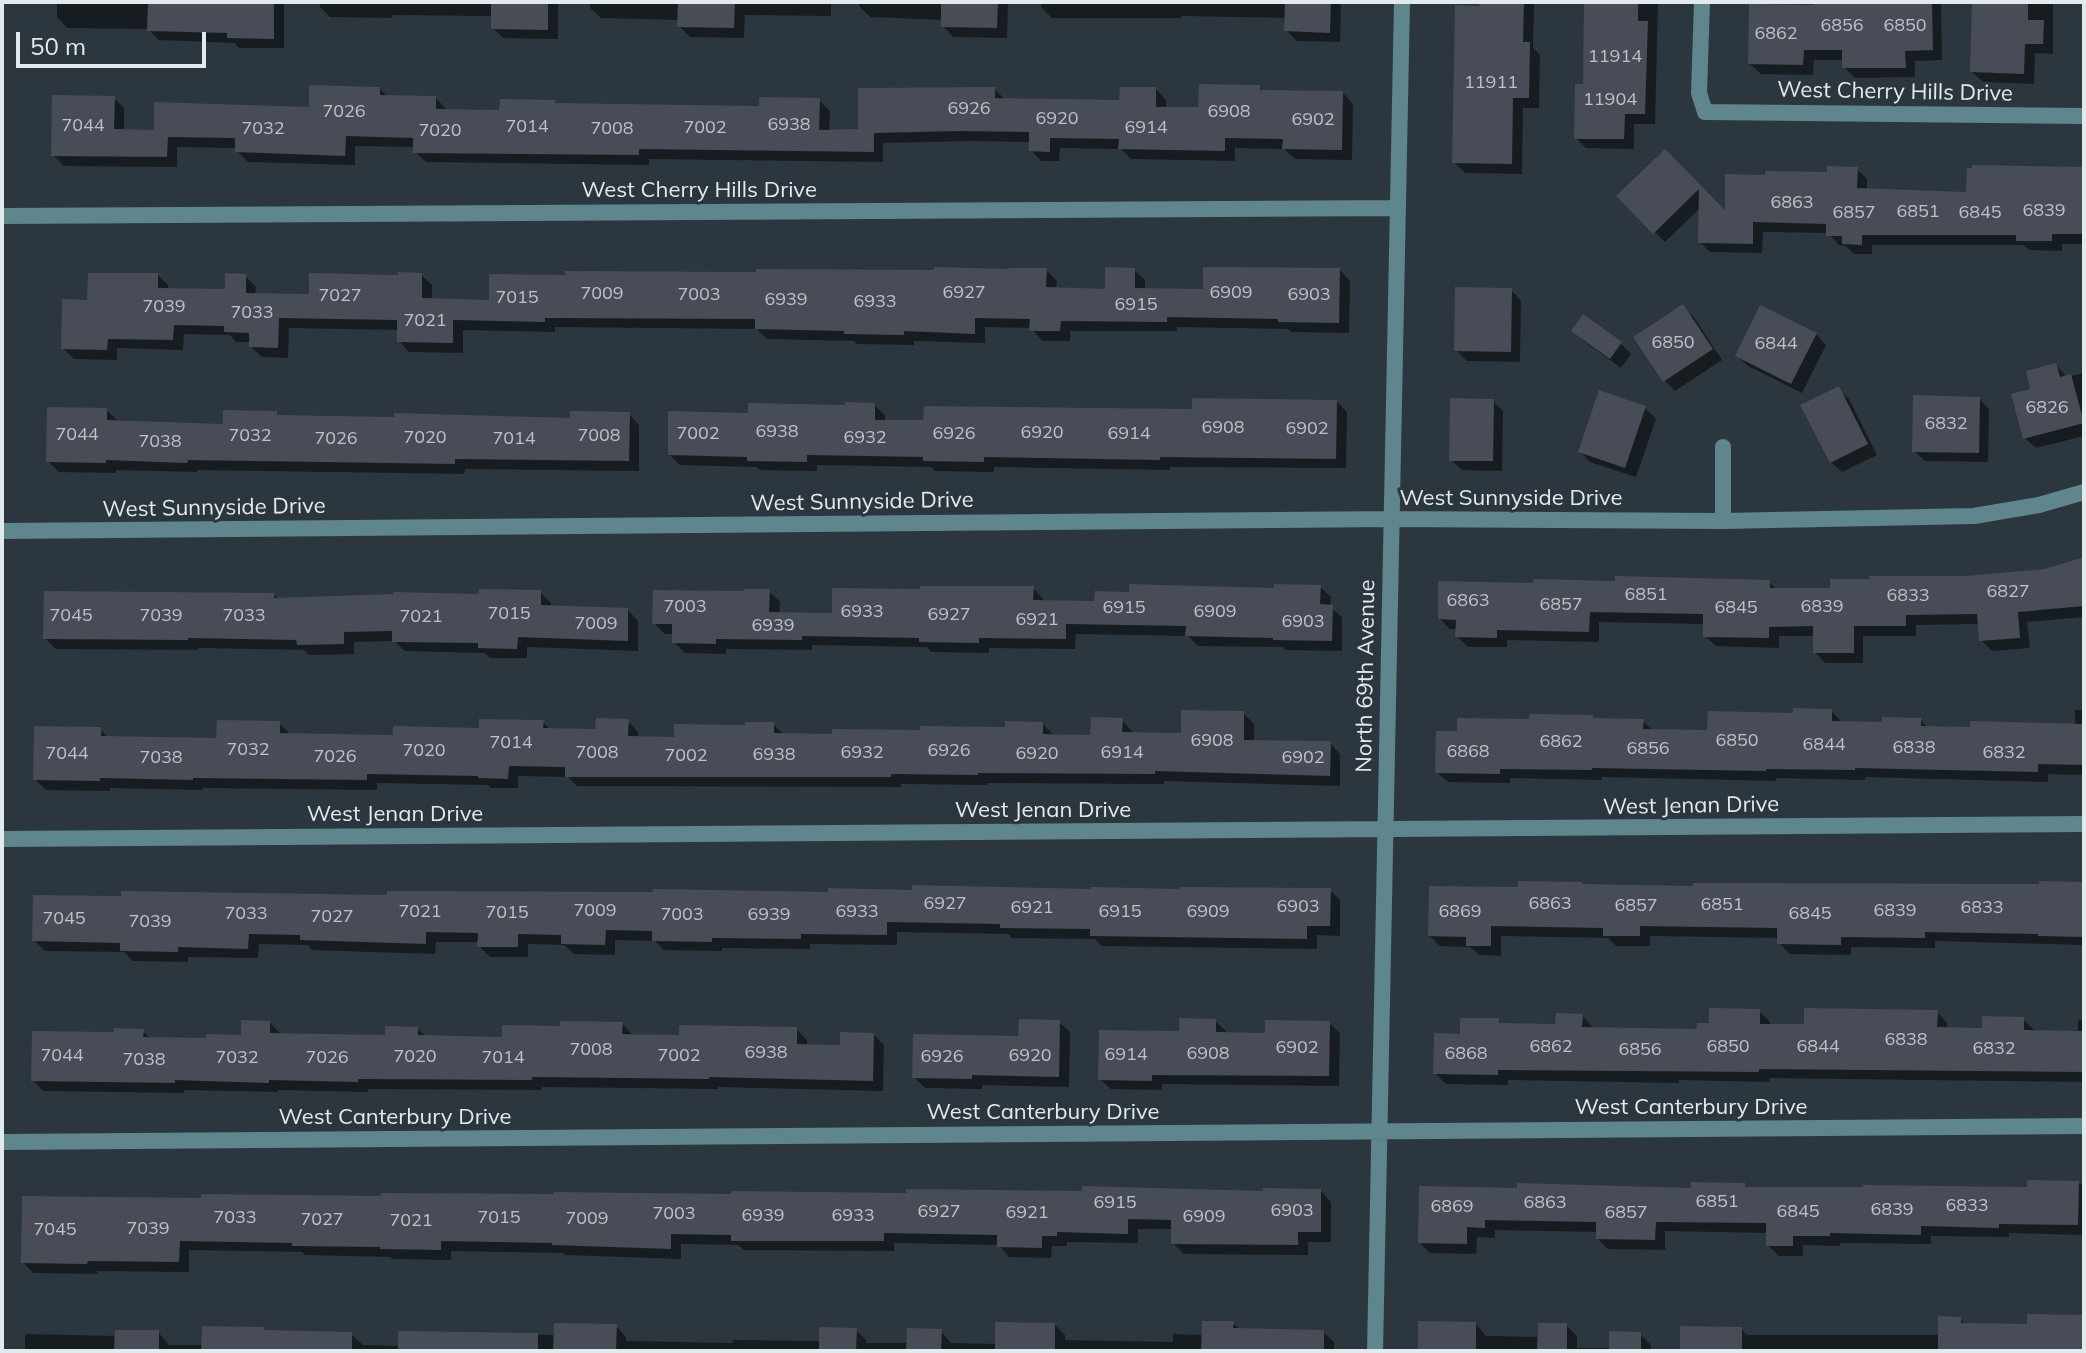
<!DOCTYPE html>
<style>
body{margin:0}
#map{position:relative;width:2086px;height:1353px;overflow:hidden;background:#2c363e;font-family:Mulish,sans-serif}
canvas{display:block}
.frame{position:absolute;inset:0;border:4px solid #e3eaee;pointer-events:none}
.scale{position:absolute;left:16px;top:32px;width:190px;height:36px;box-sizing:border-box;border:4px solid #e3eaee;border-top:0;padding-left:10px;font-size:24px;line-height:28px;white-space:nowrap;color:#e3eaee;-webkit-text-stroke:6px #2c363e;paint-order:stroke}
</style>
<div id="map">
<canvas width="2086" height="1353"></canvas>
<div class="frame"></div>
<div class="scale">50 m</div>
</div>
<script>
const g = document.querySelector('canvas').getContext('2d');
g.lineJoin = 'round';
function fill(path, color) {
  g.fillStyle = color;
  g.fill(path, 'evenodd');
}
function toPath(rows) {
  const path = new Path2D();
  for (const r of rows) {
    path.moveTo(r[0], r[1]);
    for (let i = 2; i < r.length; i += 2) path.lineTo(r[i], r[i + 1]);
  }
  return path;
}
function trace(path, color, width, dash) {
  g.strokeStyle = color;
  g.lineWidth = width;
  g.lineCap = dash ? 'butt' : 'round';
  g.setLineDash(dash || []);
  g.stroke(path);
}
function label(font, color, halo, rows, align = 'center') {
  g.font = font + ' Mulish,sans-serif';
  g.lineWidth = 6;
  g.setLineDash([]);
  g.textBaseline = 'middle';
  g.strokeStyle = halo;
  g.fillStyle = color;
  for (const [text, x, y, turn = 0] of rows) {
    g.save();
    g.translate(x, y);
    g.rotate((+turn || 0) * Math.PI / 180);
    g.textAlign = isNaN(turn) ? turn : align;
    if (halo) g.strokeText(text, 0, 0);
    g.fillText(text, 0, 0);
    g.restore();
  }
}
const shadow = toPath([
 [57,2,284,2,284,48,239,48,235,43,159,40,148,29,67,28,57,17],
 [320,2,558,2,558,39,503,38,493,28,493,16,392,15,392,18,330,17,320,7],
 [590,2,831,2,831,16,745,15,744,38,690,37,679,26,679,20,601,18,590,8],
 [859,2,1008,2,1007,38,953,37,943,26,943,20,870,17,859,6],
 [1039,2,1341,2,1340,42,1297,41,1286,30,1287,18,1181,16,1181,18,1052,18,1041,7,1042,3],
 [1481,2,1534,2,1533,48,1540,55,1539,108,1523,108,1522,174,1465,173,1454,162],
 [1586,2,1658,2,1655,124,1634,124,1634,149,1586,148,1576,138,1585,86],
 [1816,2,1941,2,1942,60,1915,61,1915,77,1855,78,1844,67,1844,60,1814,60,1813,75,1761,74,1750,64,1816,7],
 [1973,2,2053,2,2053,54,2035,53,2034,84,1983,82,1972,72],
 [1259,87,1264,92,1343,93,1353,104,1352,160,1295,159,1284,149,1235,148,1235,161,1131,159,1121,149,1060,148,1059,161,1041,161,1031,150,1031,142,972,141,883,143,883,162,649,159,649,165,426,162,415,152,415,147,355,146,355,165,248,162,237,151,237,148,177,147,177,167,64,166,53,155,114,98,124,108,124,131,156,132,311,109,380,89,388,97,436,98,446,109,446,111,501,112,554,102,557,105,761,108,819,100,830,111,829,132,860,131,994,89,1006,100,1121,102,1156,89,1166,100,1166,109,1200,109],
 [1665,151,1727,214,1829,174,1857,169,1867,179,1867,191,1968,194,2082,169,2084,166,2084,244,2062,244,2062,251,2029,250,2024,245,1872,245,1872,254,1854,254,1846,246,1839,245,1828,233,1763,232,1762,253,1710,252,1700,242,1700,208,1665,242,1619,196],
 [1046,270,1057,281,1056,289,1107,291,1134,270,1145,280,1145,290,1205,291,1340,270,1350,281,1349,333,1291,332,1288,329,1177,327,1177,331,1070,331,1070,341,1042,341,1031,328,985,327,985,343,914,341,914,345,857,344,854,341,767,339,757,329,555,327,555,332,463,330,463,353,409,352,399,341,399,330,289,328,288,358,262,357,251,347,251,342,236,342,230,335,184,334,183,350,117,348,117,360,74,359,63,348,89,302,158,275,168,285,168,290,227,291,245,276,256,287,255,295,311,296,400,277,421,275,432,285,432,301,491,302,758,274],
 [1511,290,1521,301,1520,362,1467,361,1456,350],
 [1683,307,1694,317,1722,360,1675,391,1664,380],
 [1574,331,1621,344,1631,354,1621,368,1584,341],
 [1816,334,1826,345,1802,393,1748,366,1737,355],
 [2056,365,2067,377,2084,373,2084,436,2036,448,2025,438,2033,390],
 [1838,389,1849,399,1877,455,1842,472,1831,462],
 [1979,398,1989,409,1988,462,1925,461,1914,451],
 [1493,401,1503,411,1502,471,1462,470,1451,460],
 [1337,402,1347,412,1346,468,1170,467,1170,470,994,467,994,472,935,471,931,467,817,465,817,471,759,470,756,467,680,465,670,455,750,415,847,407,874,405,885,415,885,422,1194,411],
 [1645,408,1656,419,1636,477,1590,462,1580,451],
 [106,410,117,420,225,426,276,413,280,417,572,420,629,414,639,425,639,471,465,469,464,474,197,470,197,472,116,470,116,473,59,472,48,461],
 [2084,560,2084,617,2027,622,2030,648,1992,651,1981,640,1980,624,1916,625,1916,636,1863,636,1863,663,1825,663,1815,652,1815,636,1779,636,1779,648,1716,646,1705,636,1705,624,1599,622,1599,642,1507,640,1507,647,1468,647,1457,636,1458,629,1450,629,1440,619,1535,585,1769,582,1777,590,1832,590,2046,571],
 [1320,587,1331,597,1330,607,1342,617,1342,651,1285,650,1283,647,1198,646,1188,636,1076,634,1075,649,989,648,989,653,931,652,927,647,812,645,812,650,726,649,726,654,685,653,674,642,674,634,665,634,654,623,769,591,780,602,779,614,834,615,1033,588,1043,599,1043,602,1096,603],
 [540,592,551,603,551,607,628,610,638,621,638,651,527,647,527,658,490,658,485,653,405,651,394,641,354,642,354,654,309,655,304,650,198,648,198,650,56,649,45,638,274,595,278,599,481,596],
 [2075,710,2084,710,2084,775,2048,774,2048,782,1865,777,1865,780,1776,778,1776,781,1602,777,1602,780,1510,778,1510,783,1448,782,1437,772,1643,721,1653,731,1709,732,1795,715,1831,711,1842,722,1884,724,1920,720,1929,729,2075,726],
 [1243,713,1254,724,1254,742,1330,743,1340,754,1340,786,1164,781,1164,784,987,783,987,785,901,784,901,787,577,786,568,777,518,776,518,788,491,788,488,785,377,783,377,790,203,788,203,790,110,788,110,791,46,790,35,779,100,729,108,738,218,740,279,723,291,735,395,737,481,730,543,722,551,731,597,731,628,721,638,732,638,738,676,739,773,724,784,735,834,736,1007,729,1043,724,1053,734,1092,737,1122,720,1132,731,1132,734,1183,735],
 [2084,884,2084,945,1935,941,1935,948,1851,947,1851,955,1790,954,1779,943,1779,938,1650,936,1650,946,1616,946,1608,938,1501,936,1501,956,1479,955,1470,947,1440,946,1430,936,1520,889,1584,886,1695,888],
 [1330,890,1340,900,1340,936,1317,935,1317,949,1102,946,1095,939,1012,938,1008,934,897,932,897,945,810,944,810,949,722,948,722,951,664,950,655,941,615,940,615,955,574,954,564,945,528,944,528,957,490,957,479,946,480,942,436,942,435,954,312,950,308,945,259,944,258,958,188,957,188,962,133,961,124,952,45,951,34,940,389,897],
 [1759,1011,1770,1022,1770,1026,1806,1026,1937,1012,1947,1023,1947,1029,1984,1030,2023,1019,2034,1030,2034,1032,2078,1033,2078,1020,2084,1020,2084,1082,1769,1078,1769,1082,1679,1080,1679,1083,1508,1080,1508,1085,1446,1084,1435,1073,1462,1036,1498,1020,1503,1025,1557,1026,1582,1016,1592,1026,1592,1029,1698,1031,1711,1025],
 [1215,1021,1226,1031,1226,1034,1267,1035,1329,1023,1340,1033,1339,1086,1162,1084,1162,1090,1111,1089,1100,1079,1181,1033],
 [1059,1022,1070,1032,1069,1087,982,1085,982,1089,925,1088,914,1077],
 [270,1023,280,1033,387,1037,418,1029,426,1037,504,1039,562,1028,622,1024,632,1034,681,1037,796,1029,807,1040,807,1046,842,1047,873,1034,884,1045,883,1091,718,1087,718,1089,542,1087,541,1090,368,1089,368,1092,279,1090,278,1092,184,1090,184,1093,43,1091,33,1080,116,1034,143,1031,150,1039,208,1040,243,1037],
 [2029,1182,2084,1184,2084,1235,2009,1233,2009,1237,1931,1236,1931,1244,1840,1243,1840,1246,1803,1245,1803,1256,1779,1256,1768,1245,1768,1233,1665,1231,1665,1250,1608,1249,1598,1239,1598,1232,1495,1230,1495,1238,1477,1237,1476,1254,1430,1253,1420,1243,1421,1188,1693,1190,1744,1185,1748,1189,2029,1189],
 [1321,1191,1331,1202,1331,1242,1308,1242,1308,1255,1184,1254,1173,1243,1173,1229,1138,1229,1138,1243,1067,1242,1067,1246,1052,1246,1051,1258,1009,1257,999,1245,894,1243,894,1251,744,1250,738,1245,681,1244,681,1259,565,1255,563,1253,451,1251,451,1260,392,1259,391,1257,305,1255,302,1252,189,1250,189,1272,97,1271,97,1274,33,1273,23,1262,203,1200,1265,1193],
 [2084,1317,2084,1351,1682,1351,1741,1329,1747,1335,1940,1335,1960,1319,1967,1325,2029,1327],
 [1233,1323,1240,1330,1323,1332,1334,1342,1334,1351,25,1351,25,1334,117,1336,158,1332,169,1345,203,1345,266,1332,351,1334,363,1345,400,1346,400,1333,556,1335,616,1326,626,1337,626,1341,733,1343,733,1340,821,1341,856,1330,866,1340,866,1343,909,1343,941,1331,951,1343,997,1344,1055,1325,1065,1335,1065,1340,1173,1342,1173,1334,1203,1335],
 [1476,1324,1486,1336,1540,1337,1566,1325,1577,1336,1577,1348,1611,1348,1640,1334,1651,1345,1651,1351,1420,1351]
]);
const building = toPath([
 [148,2,274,2,274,39,227,38,227,33,147,31],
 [491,2,548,2,548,30,491,29],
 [678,2,735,2,734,28,677,27],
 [941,2,998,2,997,28,941,27],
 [1285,2,1331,2,1330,33,1284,31],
 [1479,2,1524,2,1523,42,1530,42,1529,98,1513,98,1512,164,1452,163,1455,5,1479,6],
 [1584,2,1638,2,1638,21,1648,21,1645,114,1625,114,1624,139,1574,139,1575,84,1583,84],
 [1814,2,1932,2,1933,50,1905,51,1906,68,1842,68,1842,50,1804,50,1803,65,1748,64,1749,4,1814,5],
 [1972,2,2028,2,2028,20,2044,20,2043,44,2025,44,2024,74,1970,72],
 [1199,84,1260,85,1260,90,1343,91,1342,150,1282,149,1283,139,1225,138,1225,151,1118,149,1119,139,1050,138,1050,152,1029,151,1029,132,960,131,874,133,874,152,639,149,639,155,413,153,413,138,346,136,345,156,235,152,235,138,168,137,167,157,51,156,52,95,115,96,114,129,154,130,154,102,309,107,309,85,380,87,380,95,436,96,436,109,499,110,500,99,555,100,555,103,759,106,759,97,820,98,819,130,858,129,858,88,995,87,995,98,1119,100,1120,87,1156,87,1156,107,1198,107],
 [1665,149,1725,210,1725,174,1765,175,1765,171,1827,172,1827,166,1858,167,1857,188,1966,192,1967,168,1972,168,1972,165,2084,167,2084,234,2052,234,2052,241,2016,241,2016,235,1862,235,1862,245,1842,244,1842,236,1826,236,1826,224,1753,222,1753,244,1698,243,1699,189,1653,234,1616,196],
 [934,267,1009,269,1009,268,1047,268,1046,287,1105,289,1105,267,1135,268,1135,288,1203,289,1203,267,1340,268,1339,323,1278,322,1278,319,1167,317,1167,322,1061,321,1060,331,1029,331,1030,319,975,318,975,334,904,331,904,335,844,334,844,331,755,329,755,319,545,318,545,322,453,320,453,343,397,342,397,320,279,318,278,348,249,347,249,333,224,332,224,326,174,325,173,340,108,339,107,350,61,349,62,299,87,300,88,273,158,273,158,288,225,289,225,273,246,274,246,293,309,294,309,273,398,275,398,272,422,273,422,298,489,300,489,274,565,275,565,271,756,272,756,269,934,270],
 [1455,287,1512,288,1511,352,1454,351],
 [1683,304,1713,349,1663,382,1633,337],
 [1760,305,1817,333,1791,384,1735,356],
 [1583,314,1622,342,1610,359,1571,331],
 [2056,363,2060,377,2071,374,2084,423,2023,439,2011,394,2030,389,2026,371],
 [1839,386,1868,444,1830,463,1800,405],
 [1599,390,1646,406,1625,468,1578,452],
 [1913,395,1980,397,1979,453,1912,452],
 [1192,398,1337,400,1336,459,1160,457,1160,460,984,457,984,462,923,461,923,457,807,455,807,462,747,461,747,457,668,455,668,411,748,413,748,403,845,405,845,402,875,403,875,420,923,420,924,406,1192,409],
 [1450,398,1494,399,1493,461,1449,461],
 [47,407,107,408,107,420,223,424,223,410,277,411,277,415,394,417,394,413,570,418,570,411,630,412,629,461,455,459,455,464,188,460,187,463,106,460,106,463,46,462],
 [2084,557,2084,606,2018,612,2020,638,1979,641,1977,614,1906,615,1906,626,1854,626,1854,653,1813,653,1813,626,1769,627,1769,638,1703,637,1703,614,1590,612,1589,632,1497,630,1497,638,1455,637,1456,620,1438,619,1438,581,1533,583,1533,579,1615,581,1615,576,1770,580,1770,588,1830,588,1830,579,1869,579,1869,576,1965,576,2045,569],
 [1129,584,1274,588,1274,584,1321,585,1320,604,1333,605,1332,641,1273,640,1273,638,1185,636,1186,626,1066,624,1066,639,979,638,979,643,919,642,919,638,802,636,802,640,716,639,716,644,672,643,672,624,652,624,653,590,743,591,744,589,770,589,769,612,832,613,832,588,920,589,920,586,1034,586,1033,600,1094,601,1095,591,1129,592],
 [479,589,541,590,541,605,628,608,628,641,518,637,517,649,478,648,478,643,392,642,392,631,344,632,344,644,297,645,296,640,188,638,188,640,43,639,44,591,274,593,274,598,393,594,393,592,479,594],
 [1793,708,1832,709,1832,721,1882,722,1882,717,1921,718,1921,726,1970,727,1970,721,2084,724,2084,765,2038,764,2038,772,1855,768,1855,770,1766,769,1766,771,1592,768,1592,770,1500,769,1500,774,1435,773,1436,731,1457,731,1457,718,1529,719,1530,714,1593,715,1593,718,1644,719,1643,729,1707,730,1708,711,1793,713],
 [1181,710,1244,711,1244,740,1331,741,1330,776,1155,771,1155,774,978,773,978,775,891,774,891,777,565,777,565,767,509,766,508,779,478,778,478,776,367,774,367,780,193,778,193,780,100,778,100,781,33,780,34,726,101,727,101,736,216,738,217,720,280,721,280,733,393,735,393,726,479,728,479,719,544,720,543,728,595,729,596,718,629,719,628,736,674,737,674,724,745,725,745,722,774,722,774,733,832,734,832,729,920,730,920,726,1005,727,1005,721,1043,722,1043,734,1090,735,1091,717,1123,718,1122,732,1181,733],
 [1518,881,1582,882,1582,884,1693,886,1693,883,2039,884,2039,881,2084,882,2084,937,2038,936,2038,934,1925,932,1925,938,1841,937,1841,945,1777,944,1777,928,1640,926,1640,936,1603,936,1603,928,1491,926,1491,946,1466,946,1466,937,1428,936,1429,886,1518,887],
 [912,885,1090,889,1090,887,1179,889,1179,887,1331,888,1330,926,1307,926,1307,939,1090,936,1090,929,1000,928,1000,924,887,922,887,935,801,934,801,939,712,938,712,942,652,941,652,931,606,930,605,945,561,944,561,935,518,934,518,947,477,947,478,933,426,932,426,944,300,940,300,935,249,934,248,949,178,947,178,952,120,951,120,943,32,941,33,895,121,896,121,891,387,895,387,891,653,892,653,889,828,892,828,888,912,890],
 [1709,1008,1760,1009,1760,1024,1804,1024,1804,1008,1938,1010,1937,1027,1982,1028,1982,1016,2024,1017,2024,1030,2084,1031,2084,1072,1759,1069,1759,1072,1498,1070,1498,1075,1433,1074,1434,1033,1460,1034,1460,1018,1499,1018,1499,1023,1555,1024,1556,1013,1583,1014,1582,1027,1696,1029,1697,1023,1709,1023],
 [1179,1018,1216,1019,1216,1032,1265,1033,1265,1020,1330,1021,1329,1076,1152,1075,1152,1081,1098,1080,1099,1030,1179,1031],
 [1019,1019,1060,1020,1059,1077,972,1075,972,1079,912,1078,913,1034,1018,1036],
 [241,1020,270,1021,270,1033,385,1035,385,1026,418,1027,418,1035,502,1037,502,1025,560,1026,560,1021,623,1022,622,1034,679,1035,679,1025,797,1027,797,1044,840,1045,840,1032,874,1033,873,1081,709,1077,709,1079,532,1077,532,1080,358,1079,358,1082,269,1080,269,1083,175,1080,175,1083,31,1081,32,1031,114,1032,114,1028,144,1029,143,1037,206,1038,206,1034,241,1035],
 [2027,1180,2079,1181,2078,1225,1999,1224,1999,1228,1921,1226,1921,1235,1830,1233,1830,1236,1793,1236,1793,1246,1766,1246,1766,1223,1656,1222,1655,1240,1596,1239,1596,1222,1485,1220,1485,1228,1467,1227,1467,1244,1418,1243,1419,1186,1517,1188,1517,1183,1691,1188,1691,1182,1745,1183,1745,1187,1863,1187,1863,1185,2027,1187],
 [1082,1186,1263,1191,1263,1188,1321,1189,1321,1232,1298,1232,1298,1245,1171,1244,1171,1220,1128,1219,1128,1234,1057,1232,1057,1236,1042,1236,1042,1248,997,1247,997,1235,884,1233,884,1241,731,1241,731,1235,671,1234,671,1249,552,1245,552,1243,441,1241,441,1250,380,1249,380,1247,292,1246,292,1243,180,1241,179,1262,88,1261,87,1264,21,1263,22,1196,201,1198,201,1194,381,1196,381,1193,553,1194,553,1192,731,1194,731,1191,906,1193,906,1189,1082,1191],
 [2027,1314,2084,1315,2084,1351,1938,1351,1938,1316,1961,1317,1961,1323,2027,1324],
 [1202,1321,1234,1321,1233,1328,1324,1330,1324,1351,1201,1351],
 [1418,1321,1476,1322,1476,1351,1418,1351],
 [995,1322,1055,1323,1055,1351,995,1351],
 [554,1323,617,1324,616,1351,553,1351],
 [1538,1323,1567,1323,1567,1351,1537,1351],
 [202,1326,264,1327,264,1330,352,1332,352,1351,201,1351],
 [1680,1326,1742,1327,1742,1351,1680,1351],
 [819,1327,857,1328,856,1351,819,1351],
 [907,1328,942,1329,941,1351,906,1351],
 [115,1330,159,1330,159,1351,114,1351],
 [398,1331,538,1333,538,1351,398,1351],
 [1609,1331,1641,1332,1641,1351,1609,1351]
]);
const minor = toPath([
 [1702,2,1699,93,1705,112,2084,116],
 [2,216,1396,208],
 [1723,447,1723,521],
 [2,531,1391,519,1723,521,1974,516,2039,505,2084,492],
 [2,839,2084,824],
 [2,1142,2084,1126],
 [1375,1351,1402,2]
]);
const numberNames = [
 ["6856",1842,26],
 ["6850",1905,26],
 ["6862",1776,34],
 ["11914",1615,57],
 ["11911",1491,83],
 ["11904",1610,100],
 ["6926",969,109],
 ["7026",344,112],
 ["6908",1229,112],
 ["6920",1057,119],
 ["6902",1313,120],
 ["6938",789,125],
 ["7044",83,126],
 ["7014",527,127],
 ["7002",705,128],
 ["6914",1146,128],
 ["7032",263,129],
 ["7008",612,129],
 ["7020",440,131],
 ["6863",1792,203],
 ["6839",2044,211],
 ["6851",1918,212],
 ["6857",1854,213],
 ["6845",1980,213],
 ["6927",964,293],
 ["6909",1231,293],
 ["7009",602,294],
 ["7003",699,295],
 ["6903",1309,295],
 ["7027",340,296],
 ["7015",517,298],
 ["6939",786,300],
 ["6933",875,302],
 ["6915",1136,305],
 ["7039",164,307],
 ["7033",252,313],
 ["7021",425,321],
 ["6850",1673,343],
 ["6844",1776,344],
 ["6826",2047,408],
 ["6832",1946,424],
 ["6908",1223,428],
 ["6902",1307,429],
 ["6938",777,432],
 ["6920",1042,433],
 ["7002",698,434],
 ["6926",954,434],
 ["6914",1129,434],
 ["7044",77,435],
 ["7032",250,436],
 ["7008",599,436],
 ["7020",425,438],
 ["6932",865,438],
 ["7026",336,439],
 ["7014",514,439],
 ["7038",160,442],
 ["6827",2008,592],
 ["6851",1646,595],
 ["6833",1908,596],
 ["6863",1468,601],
 ["6857",1561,605],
 ["7003",685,607],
 ["6839",1822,607],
 ["6915",1124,608],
 ["6845",1736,608],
 ["6933",862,612],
 ["6909",1215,612],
 ["7015",509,614],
 ["6927",949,615],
 ["7045",71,616],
 ["7039",161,616],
 ["7033",244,616],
 ["7021",421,617],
 ["6921",1037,620],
 ["6903",1303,622],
 ["7009",596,624],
 ["6939",773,626],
 ["6908",1212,741],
 ["6850",1737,741],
 ["6862",1561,742],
 ["7014",511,743],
 ["6844",1824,745],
 ["6838",1914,748],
 ["6856",1648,749],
 ["7032",248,750],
 ["7020",424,751],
 ["6926",949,751],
 ["6868",1468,752],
 ["7008",597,753],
 ["6932",862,753],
 ["6914",1122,753],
 ["6832",2004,753],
 ["7044",67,754],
 ["6920",1037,754],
 ["6938",774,755],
 ["7002",686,756],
 ["7026",335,757],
 ["7038",161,758],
 ["6902",1303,758],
 ["6927",945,904],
 ["6863",1550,904],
 ["6851",1722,905],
 ["6857",1636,906],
 ["6903",1298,907],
 ["6921",1032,908],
 ["6833",1982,908],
 ["7009",595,911],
 ["6839",1895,911],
 ["7021",420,912],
 ["6933",857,912],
 ["6915",1120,912],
 ["6909",1208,912],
 ["6869",1460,912],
 ["7015",507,913],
 ["7033",246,914],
 ["6845",1810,914],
 ["7003",682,915],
 ["6939",769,915],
 ["7027",332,917],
 ["7045",64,919],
 ["7039",150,922],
 ["6838",1906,1040],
 ["6862",1551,1047],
 ["6850",1728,1047],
 ["6844",1818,1047],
 ["6902",1297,1048],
 ["6832",1994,1049],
 ["7008",591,1050],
 ["6856",1640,1050],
 ["6938",766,1053],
 ["6908",1208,1054],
 ["6868",1466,1054],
 ["6914",1126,1055],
 ["7044",62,1056],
 ["7002",679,1056],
 ["6920",1030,1056],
 ["7020",415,1057],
 ["6926",942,1057],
 ["7032",237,1058],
 ["7026",327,1058],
 ["7014",503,1058],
 ["7038",144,1060],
 ["6851",1717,1202],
 ["6915",1115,1203],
 ["6863",1545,1203],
 ["6833",1967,1206],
 ["6869",1452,1207],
 ["6839",1892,1210],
 ["6903",1292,1211],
 ["6927",939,1212],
 ["6845",1798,1212],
 ["6921",1027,1213],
 ["6857",1626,1213],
 ["7003",674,1214],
 ["6939",763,1216],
 ["6933",853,1216],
 ["6909",1204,1217],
 ["7033",235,1218],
 ["7015",499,1218],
 ["7009",587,1219],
 ["7027",322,1220],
 ["7021",411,1221],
 ["7039",148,1229],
 ["7045",55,1230]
];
const streetNames = [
 ["West Cherry Hills Drive",1895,92,1],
 ["West Cherry Hills Drive",699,190],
 ["West Sunnyside Drive",1511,498],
 ["West Sunnyside Drive",862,502,-1],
 ["West Sunnyside Drive",214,508,-1],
 ["North 69th Avenue",1366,676,-89],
 ["West Jenan Drive",1691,806,-1],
 ["West Jenan Drive",1043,810],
 ["West Jenan Drive",395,814],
 ["West Canterbury Drive",1691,1107],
 ["West Canterbury Drive",1043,1112],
 ["West Canterbury Drive",395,1117]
];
fill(shadow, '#0007');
fill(building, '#474c57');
trace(minor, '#5f858d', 16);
label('18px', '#bcc2c8', null, numberNames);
label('22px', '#e3eaee', '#2c363e', streetNames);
</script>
